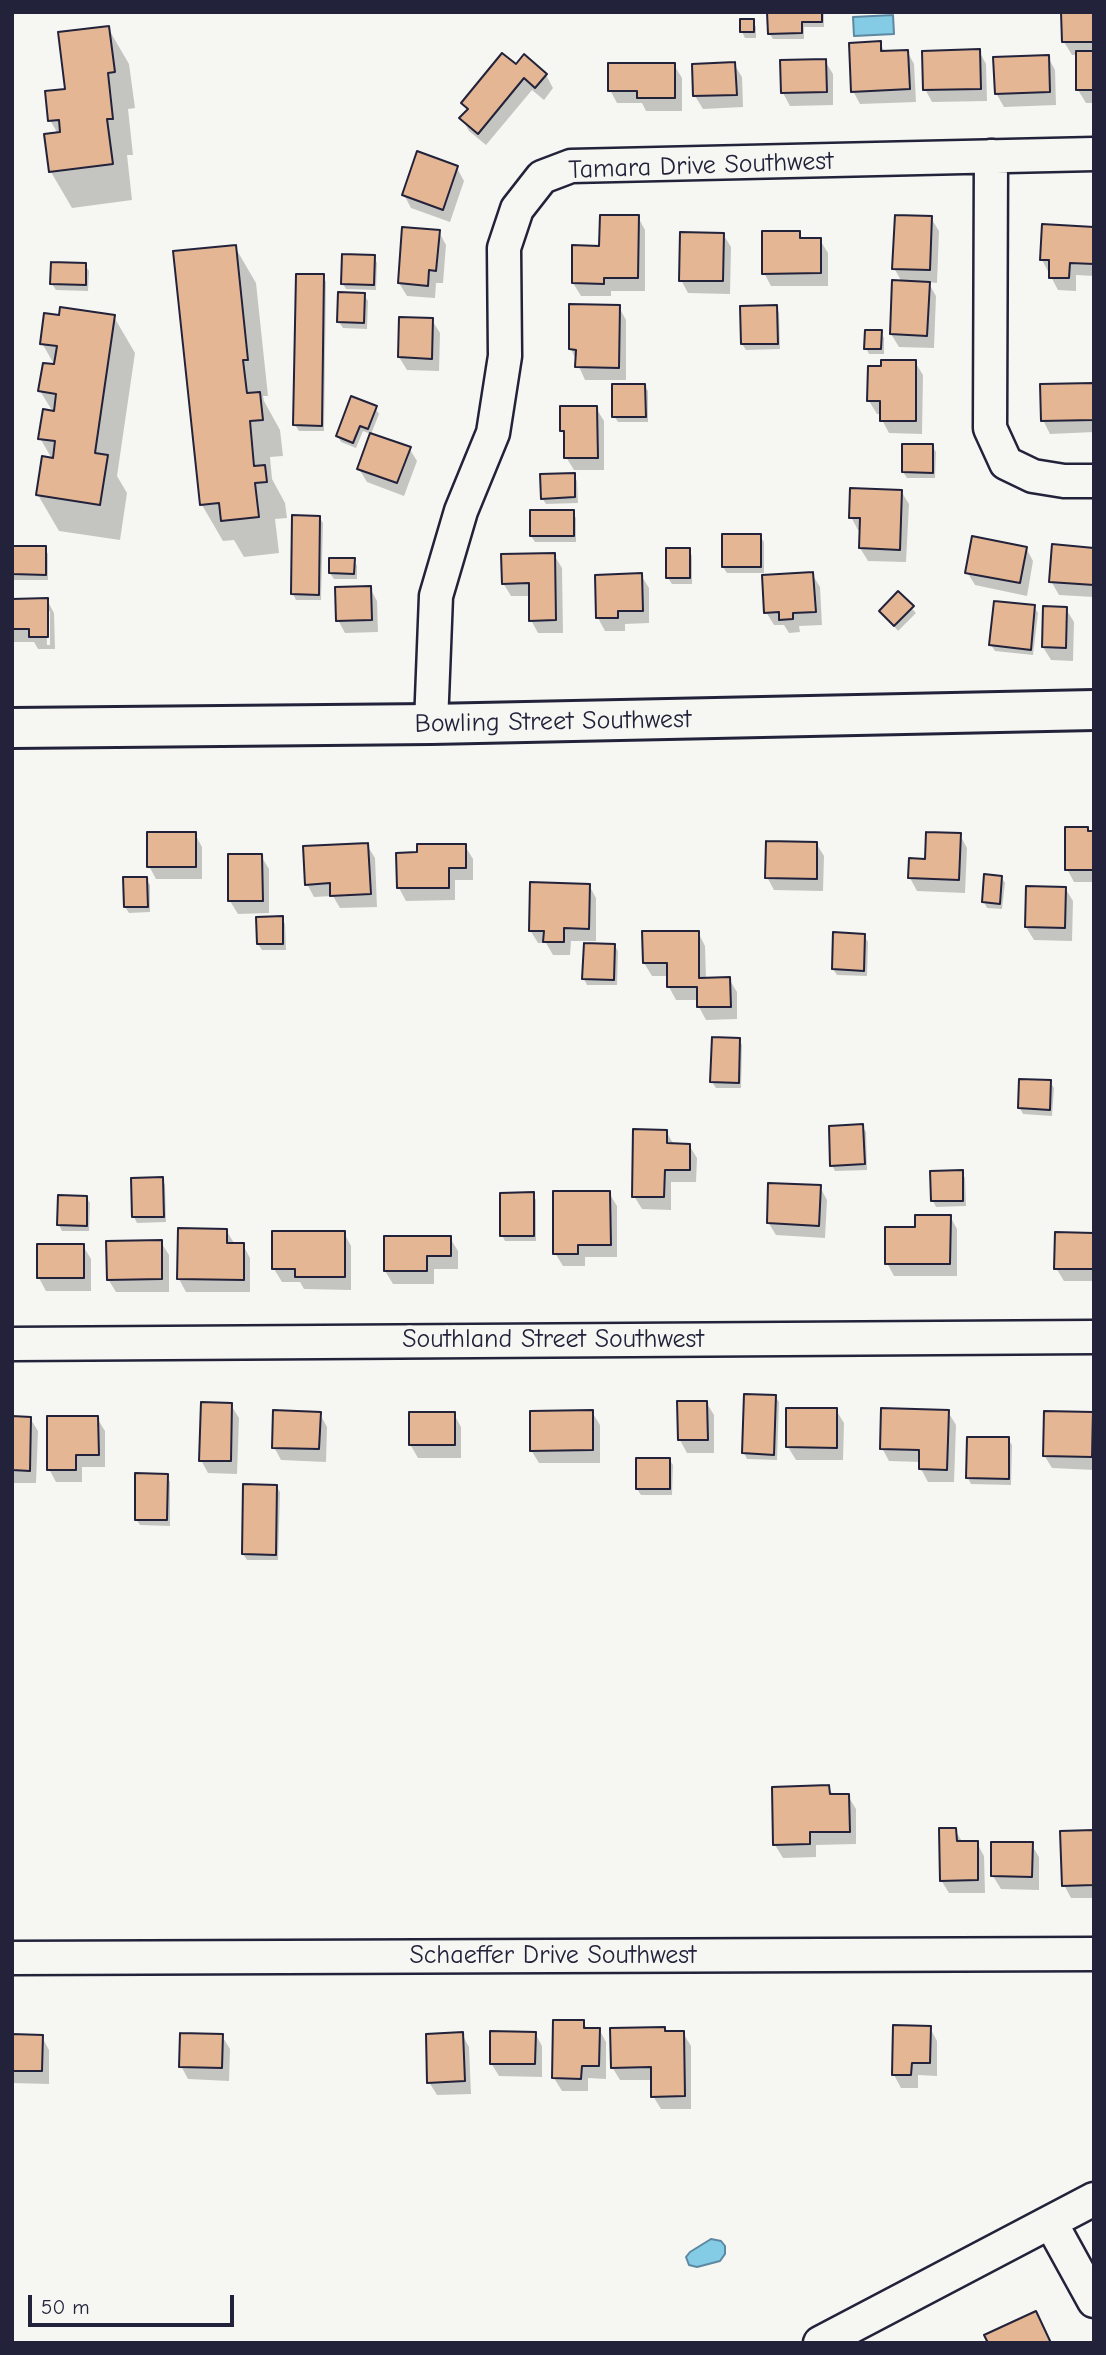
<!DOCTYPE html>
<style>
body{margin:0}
#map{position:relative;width:1106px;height:2355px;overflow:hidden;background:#f6f6f2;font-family:"Comic Neue",sans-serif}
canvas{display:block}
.frame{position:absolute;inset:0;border:14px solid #22223b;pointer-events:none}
.scale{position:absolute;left:28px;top:2295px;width:206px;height:32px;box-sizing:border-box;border:4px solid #22223b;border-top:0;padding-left:9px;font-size:21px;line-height:24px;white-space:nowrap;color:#22223b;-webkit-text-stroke:5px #f6f6f2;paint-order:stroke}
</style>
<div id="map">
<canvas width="1106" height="2355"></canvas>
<div class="frame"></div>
<div class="scale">50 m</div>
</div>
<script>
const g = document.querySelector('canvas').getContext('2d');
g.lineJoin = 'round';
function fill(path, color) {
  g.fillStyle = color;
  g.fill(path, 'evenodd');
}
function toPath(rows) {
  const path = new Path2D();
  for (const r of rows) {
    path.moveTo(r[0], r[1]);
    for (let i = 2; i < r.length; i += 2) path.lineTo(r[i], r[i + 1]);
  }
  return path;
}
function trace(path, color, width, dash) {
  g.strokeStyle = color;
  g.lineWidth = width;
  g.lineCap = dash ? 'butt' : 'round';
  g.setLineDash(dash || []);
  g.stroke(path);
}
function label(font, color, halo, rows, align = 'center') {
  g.font = font + ' "Comic Neue",sans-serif';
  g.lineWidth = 7;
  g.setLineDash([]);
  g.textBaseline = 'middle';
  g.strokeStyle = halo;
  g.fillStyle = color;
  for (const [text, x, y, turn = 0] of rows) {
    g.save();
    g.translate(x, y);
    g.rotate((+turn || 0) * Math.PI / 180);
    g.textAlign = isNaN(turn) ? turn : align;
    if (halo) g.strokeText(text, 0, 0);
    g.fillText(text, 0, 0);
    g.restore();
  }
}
const water = toPath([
 [893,15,894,34,854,36,853,17,893,15],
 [711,2239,721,2241,725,2246,725,2254,720,2261,697,2267,689,2265,686,2257,690,2252,711,2239]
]);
const shadow = toPath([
 [769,12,824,12,824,27,804,27,804,39,773,39,769,33],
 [1094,12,1094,103,1086,103,1078,90,1077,55,1072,55,1064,42],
 [753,21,756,27,756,38,745,38,742,32],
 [108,28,129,64,135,108,128,109,133,155,127,155,132,200,72,208,51,172,58,134,50,120,66,90],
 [880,43,885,52,907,51,914,64,916,102,860,104,853,91],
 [979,51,986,64,987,101,932,102,925,89],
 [1048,57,1055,70,1056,105,1004,107,996,93],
 [825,61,833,74,833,105,790,106,783,93],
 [734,64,742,77,743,107,703,109,695,96],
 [674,65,682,78,682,111,646,111,642,103,617,103,610,90],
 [516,66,546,75,553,88,544,100,532,90,486,145,469,131,462,118,468,111,463,103],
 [457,168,464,181,450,222,411,208,404,195],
 [638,217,645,230,645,291,611,291,611,296,581,296,573,283,601,247],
 [931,218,939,231,937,283,928,282,936,296,934,348,899,347,891,334,902,282,894,268],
 [1094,229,1094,276,1076,275,1076,291,1058,290,1042,260],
 [439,232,446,245,443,283,436,283,435,298,407,296,399,283],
 [799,233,803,240,820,240,828,253,828,286,771,286,764,273],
 [723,234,731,247,730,294,688,293,681,280],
 [235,247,256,283,268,396,263,396,264,401,280,430,283,456,270,457,272,479,285,503,287,518,275,519,279,553,244,557,234,540,223,541,202,505],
 [374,257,377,263,376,290,346,289,343,284],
 [85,265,89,271,88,291,56,290,52,284],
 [323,276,326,282,324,431,299,431,295,425],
 [364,295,368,301,367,329,343,328,339,322],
 [619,307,626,320,626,380,585,380,571,349],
 [776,307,779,313,780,349,746,350,742,344],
 [114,317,135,353,117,476,127,493,120,540,59,531,38,495,52,459,40,438,53,412,40,391,55,366,42,343],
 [432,320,440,333,439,371,407,370,399,357],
 [881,332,884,338,884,354,869,354,866,348],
 [915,362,923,375,922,434,889,433,882,420,882,414,877,414,869,401],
 [644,385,648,391,648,422,618,422,614,416],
 [1094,385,1094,432,1050,434,1043,420],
 [375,408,379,414,371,434,363,431,356,448,341,442,338,436],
 [596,408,604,421,604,470,574,470,566,457,566,438,561,430],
 [932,446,936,452,935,478,907,478,903,472],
 [409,448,417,461,404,496,367,482,359,469],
 [574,475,577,481,578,503,546,504,542,498],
 [901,491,909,504,906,562,868,561,860,548,861,530,858,530,851,517],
 [573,512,576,518,576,542,535,542,531,536],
 [319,517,323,523,321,600,296,600,293,594],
 [760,536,764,542,764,573,727,573,723,567],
 [12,547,45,548,48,554,48,580,12,580],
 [1026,548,1033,561,1027,596,975,585,967,572],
 [689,550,692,556,692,584,672,584,668,578],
 [1094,550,1094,597,1059,595,1051,581],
 [554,555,562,568,563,633,538,633,531,620,530,596,511,596,503,583],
 [354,560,357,566,357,579,334,579,330,573],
 [812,574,820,587,822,625,799,626,800,632,789,633,784,625,774,625,766,612],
 [641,575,649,588,649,623,625,624,625,631,605,631,598,618],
 [370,588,377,601,378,632,345,633,338,620],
 [898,594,916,613,898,631,881,611],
 [12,600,47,600,54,613,55,649,38,649,34,642,12,642],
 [46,611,50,611,50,645,47,645],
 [1034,607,1038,613,1033,655,995,651,991,645],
 [1066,609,1074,622,1073,661,1051,660,1043,647],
 [1087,829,1089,832,1094,832,1094,882,1074,882,1067,869],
 [195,834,202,847,202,879,156,879,149,866],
 [960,835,967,848,965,893,917,891,910,878,927,860],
 [816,843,824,856,823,891,774,890,767,877],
 [367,845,375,858,377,907,340,908,333,896,314,897,307,884],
 [465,846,473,859,473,880,455,880,455,900,406,901,399,888],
 [261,856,269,869,269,913,238,914,230,901],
 [1001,877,1005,883,1002,909,987,908,984,902],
 [146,879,150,885,150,912,129,913,125,907],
 [589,885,596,898,596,941,571,941,570,955,553,955,546,943,538,943,530,930],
 [1065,888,1073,901,1072,941,1034,940,1026,927],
 [282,918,285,924,286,950,262,950,258,944],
 [698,932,705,946,706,979,729,979,737,992,737,1019,706,1020,699,1007,699,1000,676,1000,669,987,669,976,652,976,644,963],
 [864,936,868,942,867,976,837,975,833,969],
 [614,945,618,951,617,985,587,985,584,979],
 [739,1039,742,1045,741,1088,716,1088,712,1082],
 [1050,1082,1054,1088,1052,1116,1023,1114,1020,1108],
 [862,1126,866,1132,867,1170,835,1171,832,1165],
 [666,1131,674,1145,689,1145,697,1158,696,1182,671,1182,671,1210,642,1209,634,1196],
 [962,1172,965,1178,966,1206,936,1207,933,1201],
 [162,1179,165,1185,166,1222,137,1223,134,1217],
 [820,1187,827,1200,825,1238,776,1235,768,1222],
 [609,1193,617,1206,617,1257,585,1257,585,1266,563,1266,555,1253],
 [533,1194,536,1200,536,1241,505,1241,502,1235],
 [86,1197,90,1203,89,1231,62,1231,59,1225],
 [950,1216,957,1229,957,1276,894,1276,887,1263,917,1229],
 [226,1230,234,1243,243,1245,250,1258,250,1292,186,1292,179,1279],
 [344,1233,351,1246,351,1290,304,1289,300,1282,282,1282,274,1269],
 [1094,1234,1094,1281,1064,1281,1056,1268],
 [450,1238,458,1251,458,1269,434,1269,434,1284,393,1284,385,1271],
 [161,1242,169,1255,169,1292,116,1292,108,1279],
 [83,1246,91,1259,91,1291,46,1291,39,1278],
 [775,1396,779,1402,777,1460,747,1459,744,1453],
 [706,1402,714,1415,714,1453,687,1453,680,1440],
 [231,1405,239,1418,237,1474,208,1473,201,1460],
 [836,1410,844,1423,843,1460,796,1460,788,1447],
 [592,1412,600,1425,600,1463,539,1463,531,1450],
 [948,1412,956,1425,954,1482,928,1482,921,1469,921,1462,889,1461,882,1448],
 [320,1414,327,1427,326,1462,281,1460,274,1447],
 [454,1414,461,1427,461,1458,418,1458,410,1444],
 [1092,1414,1094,1470,1052,1468,1044,1455],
 [12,1418,30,1418,38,1431,36,1483,12,1483],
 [97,1418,105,1431,105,1467,82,1467,82,1482,56,1482,49,1469],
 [1008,1439,1012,1445,1011,1485,971,1484,968,1478],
 [669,1459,673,1465,672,1495,641,1495,637,1489],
 [167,1476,170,1482,170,1526,140,1525,136,1519],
 [276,1486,280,1492,278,1560,247,1560,243,1554],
 [828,1787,834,1796,848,1796,856,1809,856,1844,816,1845,816,1857,783,1858,775,1845],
 [955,1830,963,1843,977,1843,984,1856,985,1893,949,1893,941,1880],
 [1094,1832,1094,1898,1071,1898,1064,1885],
 [1031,1844,1039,1857,1039,1890,1001,1889,993,1876],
 [583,2022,587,2029,599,2029,606,2042,606,2079,588,2078,588,2091,562,2091,554,2078],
 [930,2028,937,2041,937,2076,918,2075,918,2088,901,2088,894,2075],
 [664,2029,667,2033,683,2033,691,2046,691,2109,661,2109,653,2096,653,2080,620,2080,612,2067],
 [535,2033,542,2046,542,2077,499,2076,491,2063],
 [462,2034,469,2047,471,2094,437,2095,429,2082],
 [12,2036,42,2037,49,2050,49,2084,12,2083],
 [222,2036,230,2049,229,2081,188,2079,181,2066]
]);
const building = toPath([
 [767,12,822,12,822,22,802,22,802,33,768,34,767,12],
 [1061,12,1094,12,1094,42,1062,42,1061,12],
 [740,19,754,19,754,32,740,32,740,19],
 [109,26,115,72,108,73,113,119,107,119,113,164,49,172,44,134,60,132,59,120,48,121,45,91,65,89,58,32,109,26],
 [881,41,881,51,908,50,910,89,851,92,849,43,881,41],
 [980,49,981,89,923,90,922,51,980,49],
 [1076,51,1094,51,1094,90,1076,90,1076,51],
 [502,53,516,64,524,54,547,74,535,88,524,78,478,134,459,118,468,109,461,103,502,53],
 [1049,55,1050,92,995,94,993,57,1049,55],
 [826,59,827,92,781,93,780,60,826,59],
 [735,62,737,95,693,96,692,64,735,62],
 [608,63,675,63,675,98,637,98,637,91,608,91,608,63],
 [417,151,458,166,443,210,402,195,417,151],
 [600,215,639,215,638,278,604,278,604,284,572,283,572,245,599,246,600,215],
 [895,215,932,216,930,270,892,269,895,215],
 [1042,224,1094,227,1094,264,1070,263,1069,278,1049,278,1049,260,1040,260,1042,224],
 [402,227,440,230,436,271,429,270,428,286,398,283,402,227],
 [762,231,800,231,800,238,821,238,821,273,762,274,762,231],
 [680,232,724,233,723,281,679,281,680,232],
 [236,245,248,360,243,360,247,393,260,392,263,420,250,421,254,466,265,465,267,482,255,483,259,517,221,521,219,503,200,505,173,251,236,245],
 [342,254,375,255,374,285,341,284,342,254],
 [51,262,86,263,86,285,50,284,51,262],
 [296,274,324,274,322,426,293,425,296,274],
 [892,280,930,282,927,336,890,334,892,280],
 [338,292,365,293,364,323,337,322,338,292],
 [569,304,620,305,619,368,575,367,576,350,569,349,569,304],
 [777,305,778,344,741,344,740,306,777,305],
 [60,307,115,315,95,453,108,455,100,505,36,495,42,456,53,458,55,441,38,439,43,409,54,411,56,394,38,391,43,363,54,364,57,346,40,344,44,313,59,315,60,307],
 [399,317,433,318,432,359,398,357,399,317],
 [865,330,882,330,881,349,864,349,865,330],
 [881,360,916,360,916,421,880,421,880,401,867,401,868,366,881,366,881,360],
 [1094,383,1094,420,1041,421,1040,384,1094,383],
 [612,384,645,384,646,417,612,417,612,384],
 [351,396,377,406,368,429,360,426,353,443,336,436,351,396],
 [560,406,597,406,598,458,564,458,564,431,560,431,560,406],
 [370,433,411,447,397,483,357,469,370,433],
 [902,444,933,444,933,473,902,472,902,444],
 [575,473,575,497,541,499,540,474,575,473],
 [850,488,902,490,900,550,859,548,860,518,849,518,850,488],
 [530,510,574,510,574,536,530,536,530,510],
 [292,515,320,516,319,595,291,594,292,515],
 [722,534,761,534,761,567,722,567,722,534],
 [972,536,1027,547,1020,583,965,573,972,536],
 [1052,544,1094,548,1094,585,1049,582,1052,544],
 [12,546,46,546,46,575,12,574,12,546],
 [666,548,690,548,690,578,666,578,666,548],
 [555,553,556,620,529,621,529,583,502,584,501,554,555,553],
 [329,558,355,558,354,574,329,573,329,558],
 [813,572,816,612,793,613,793,619,779,620,779,612,764,613,762,575,813,572],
 [642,573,643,611,618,611,618,618,596,618,595,575,642,573],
 [371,586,372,620,336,621,335,587,371,586],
 [898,591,914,606,894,626,879,611,898,591],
 [48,598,48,637,29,637,29,629,12,629,12,599,48,598],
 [994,601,1035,605,1031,650,989,645,994,601],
 [1043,606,1067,607,1066,648,1042,647,1043,606],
 [1065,827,1088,827,1088,831,1094,831,1094,870,1065,870,1065,827],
 [147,832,196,832,196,867,147,867,147,832],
 [926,832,961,833,959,880,908,878,909,858,925,859,926,832],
 [766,841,817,842,817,879,765,878,766,841],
 [368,843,371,894,330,896,330,883,305,885,303,846,368,843],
 [417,844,466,844,466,868,449,868,449,888,397,888,396,853,417,852,417,844],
 [228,854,262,854,263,901,228,901,228,854],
 [984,874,1002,876,1000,904,982,902,984,874],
 [123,877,147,877,148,907,124,907,123,877],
 [530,882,590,884,589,929,564,928,564,942,543,942,544,931,529,931,530,882],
 [1026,886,1066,887,1065,928,1025,927,1026,886],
 [283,916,283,944,257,944,256,917,283,916],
 [642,931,699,931,699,978,730,977,731,1007,697,1007,697,987,667,987,667,963,643,963,642,931],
 [833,932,865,934,864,971,832,969,833,932],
 [584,943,615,944,614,980,582,979,584,943],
 [712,1037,740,1038,739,1083,710,1082,712,1037],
 [1019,1079,1051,1080,1050,1110,1018,1108,1019,1079],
 [863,1124,865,1164,830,1166,829,1126,863,1124],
 [633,1129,667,1130,667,1143,690,1144,690,1170,665,1170,664,1197,632,1197,633,1129],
 [963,1170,963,1201,931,1201,930,1171,963,1170],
 [163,1177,164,1217,132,1217,131,1178,163,1177],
 [768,1183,821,1185,819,1226,767,1223,768,1183],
 [553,1191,610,1191,611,1245,578,1245,578,1254,553,1254,553,1191],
 [534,1192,534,1236,500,1236,500,1193,534,1192],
 [58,1195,87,1196,87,1226,57,1225,58,1195],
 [915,1215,951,1215,950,1264,885,1264,885,1227,915,1227,915,1215],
 [178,1228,227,1229,227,1243,244,1243,244,1280,177,1279,178,1228],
 [272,1231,345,1231,345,1277,295,1277,295,1269,272,1269,272,1231],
 [1055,1232,1094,1233,1094,1269,1054,1269,1055,1232],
 [384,1236,451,1236,451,1256,427,1256,427,1271,384,1271,384,1236],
 [162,1240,162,1279,107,1280,106,1241,162,1240],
 [37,1244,84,1244,84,1278,37,1278,37,1244],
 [744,1394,776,1395,774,1455,742,1453,744,1394],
 [677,1401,707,1401,708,1440,678,1440,677,1401],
 [201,1402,232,1403,231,1461,199,1461,201,1402],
 [786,1408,837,1408,837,1448,786,1447,786,1408],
 [881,1408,949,1410,947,1470,919,1469,919,1450,880,1449,881,1408],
 [273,1410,321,1412,319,1449,272,1448,273,1410],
 [593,1410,593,1450,530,1451,530,1411,593,1410],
 [1044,1411,1093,1412,1092,1457,1043,1456,1044,1411],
 [409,1412,455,1412,455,1445,409,1445,409,1412],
 [12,1416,31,1417,30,1471,12,1470,12,1416],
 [47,1416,98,1416,99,1455,76,1455,76,1470,47,1470,47,1416],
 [967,1437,1009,1437,1009,1479,966,1478,967,1437],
 [636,1458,670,1458,670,1489,636,1489,636,1458],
 [135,1473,168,1474,167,1520,135,1520,135,1473],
 [243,1484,277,1485,276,1555,242,1554,243,1484],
 [829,1785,830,1794,849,1794,850,1832,810,1832,810,1844,773,1845,772,1787,829,1785],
 [939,1828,956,1828,957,1841,978,1841,978,1880,940,1881,939,1828],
 [1094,1830,1094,1885,1062,1886,1060,1831,1094,1830],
 [991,1842,1033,1842,1032,1877,991,1876,991,1842],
 [553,2020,584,2020,584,2028,600,2028,599,2066,582,2066,581,2079,552,2078,553,2020],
 [893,2025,931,2026,930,2063,912,2063,911,2075,892,2075,893,2025],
 [665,2027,665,2031,684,2031,685,2096,651,2097,651,2067,611,2068,610,2028,665,2027],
 [490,2031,536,2032,535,2064,490,2064,490,2031],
 [463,2032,465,2081,427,2083,426,2034,463,2032],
 [180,2033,223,2034,222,2068,179,2067,180,2033],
 [12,2034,43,2035,42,2071,12,2071,12,2034],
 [1036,2311,1051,2343,988,2343,984,2335,1036,2311]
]);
const minor = toPath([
 [991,156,990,428,1006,463,1033,476,1064,481,1094,481],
 [431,724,436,596,461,511,493,433,505,356,504,248,517,209,542,177,571,166,1094,154],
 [12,1344,1094,1337],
 [12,1958,1094,1954],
 [1051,2223,1094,2301],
 [820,2343,1094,2199]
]);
const secondary = toPath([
 [12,728,431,724,1094,710]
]);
const streetNames = [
 ["Tamara Drive Southwest",701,166,-2],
 ["Bowling Street Southwest",553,722,-1],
 ["Southland Street Southwest",553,1340],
 ["Schaeffer Drive Southwest",553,1956]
];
fill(water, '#84cce5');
trace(water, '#5d88a1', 2);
fill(shadow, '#0003');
fill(building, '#e4b694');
trace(building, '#22223b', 2);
trace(minor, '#22223b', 37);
trace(secondary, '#22223b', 44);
trace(minor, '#f6f6f2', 32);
trace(secondary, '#f6f6f2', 38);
label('26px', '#22223b', '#f6f6f2', streetNames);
</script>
